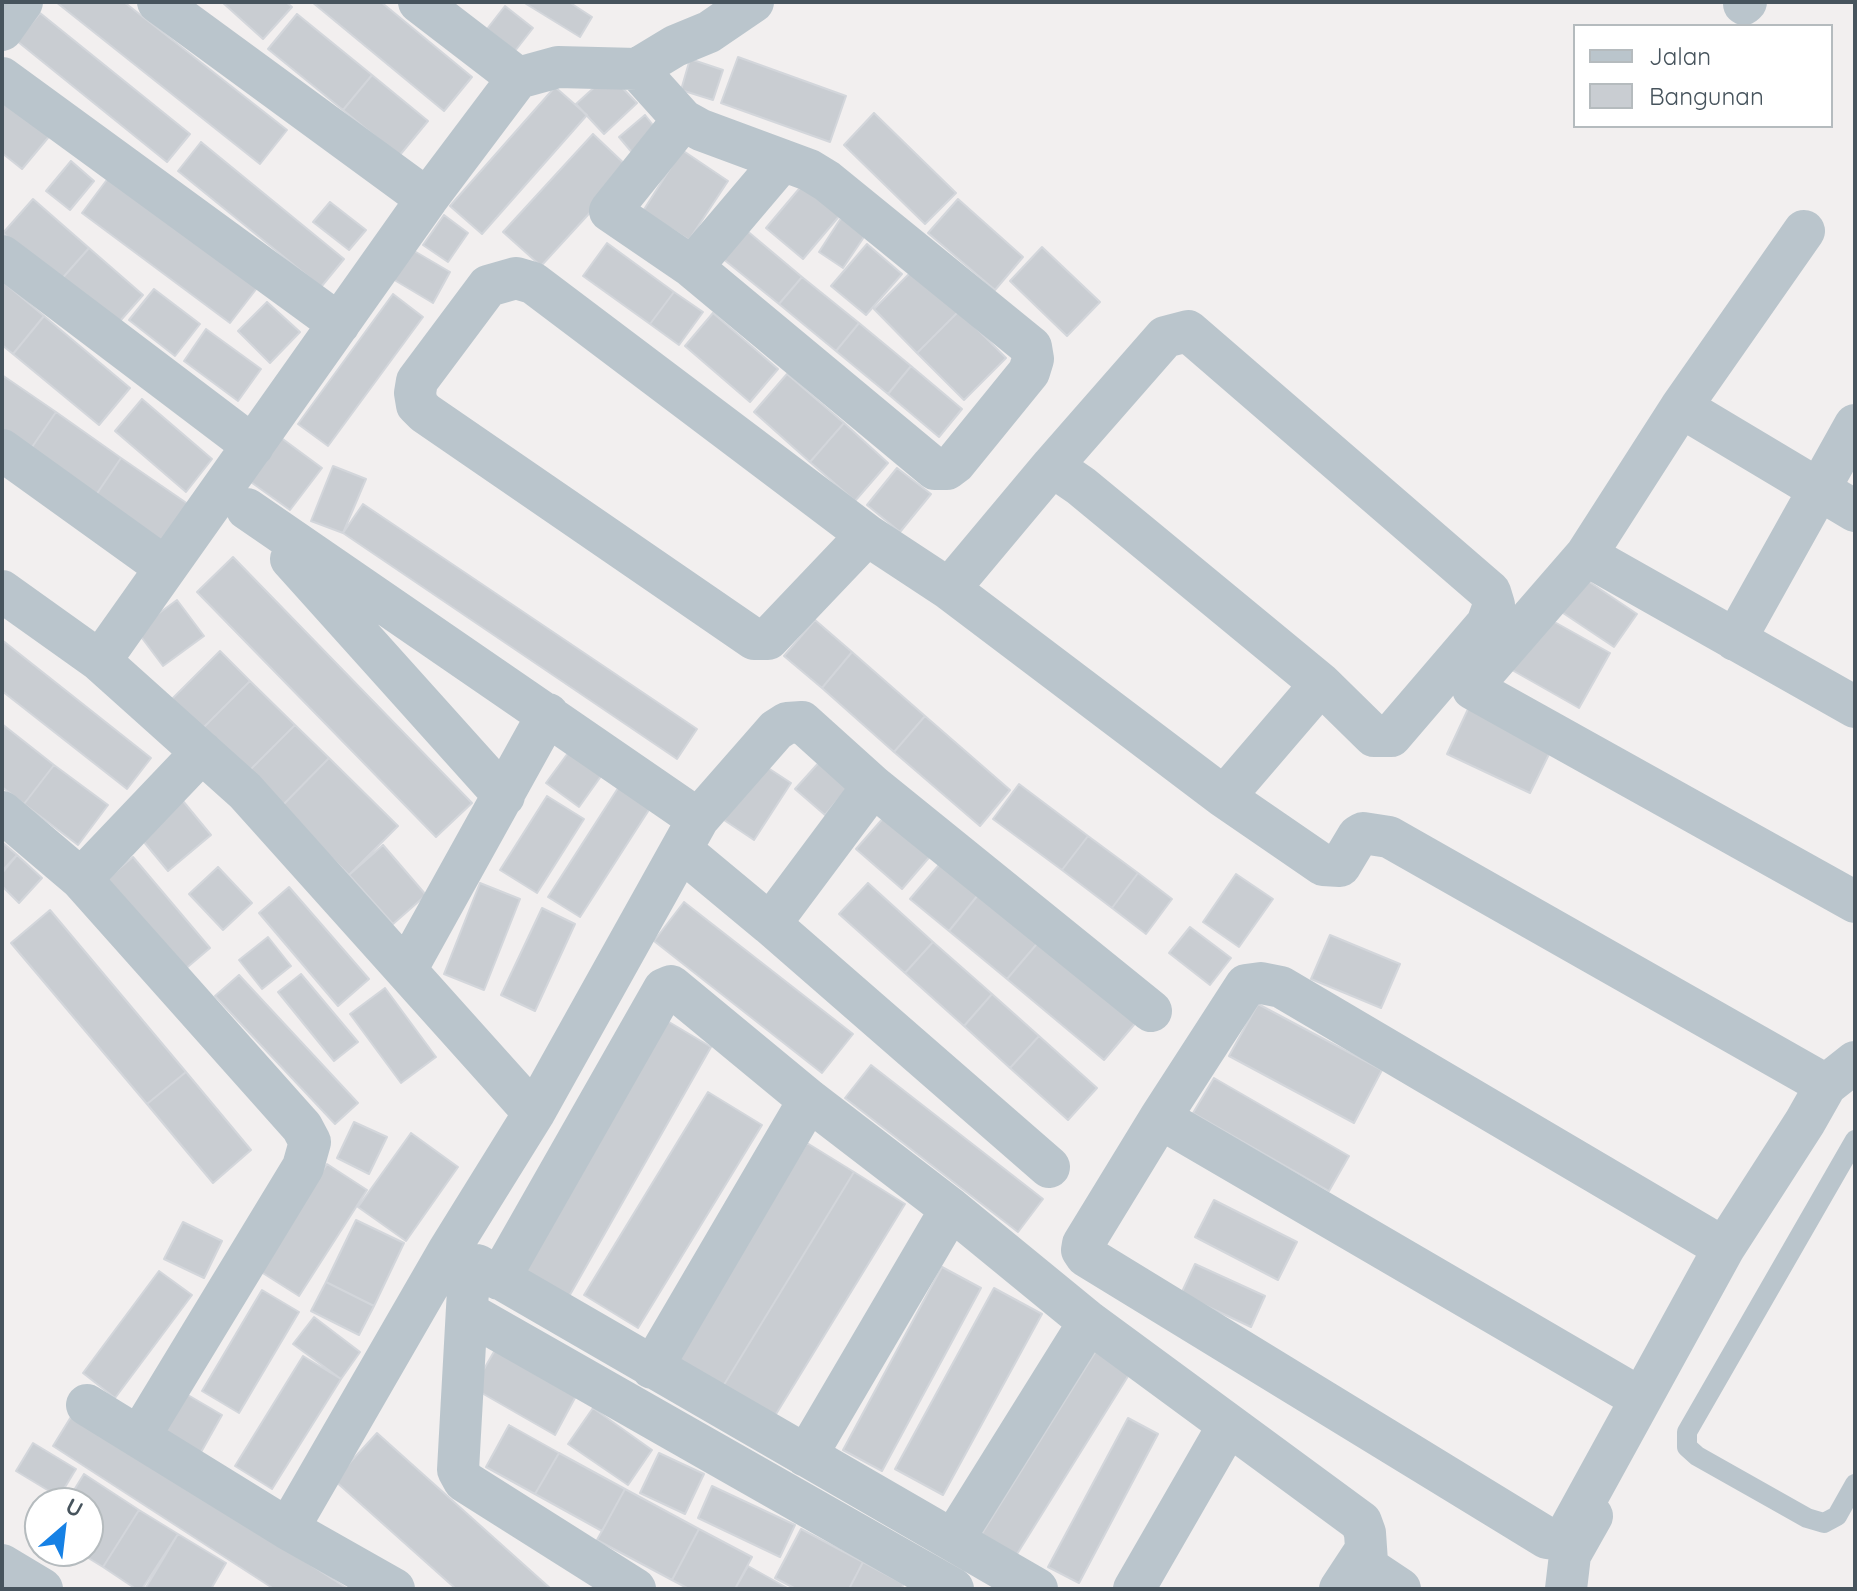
<!DOCTYPE html>
<style>
body{margin:0}
#map{position:relative;width:1857px;height:1591px;overflow:hidden;background:#f2efef;font-family:Quicksand,sans-serif}
canvas{display:block}
.frame{position:absolute;inset:0;border:4px solid #47545d;pointer-events:none}
.legend{position:absolute;left:1573px;top:24px;width:260px;height:104px;box-sizing:border-box;background:#fff;border:2px solid #b5bbbe;margin:0;padding:10px 14px;list-style:none;font-size:24px;color:#47545d}
.legend li{display:flex;align-items:center;gap:16px;height:40px}
.legend b{width:40px;border:2px solid #b5bbbe}
.north{position:absolute;left:24px;top:1487px;width:80px;height:80px;box-sizing:border-box;background:#fff;border:2px solid #b5bbbe;border-radius:50%;rotate:28deg;font-size:22px;font-weight:700;line-height:32px;text-align:center;color:#47545d}
.north::after{content:'';display:block;margin:auto;width:28px;height:36px;background:#1681e5;clip-path:polygon(50% 0,100% 100%,50% 72%,0 100%)}
</style>
<div id="map">
<canvas width="1857" height="1591"></canvas>
<div class="frame"></div>
<ul class="legend">
<li><b style="height:10px;background:#bac5cc"></b>Jalan</li>
<li><b style="height:22px;background:#c9cdd2"></b>Bangunan</li>
</ul>
<div class="north">U</div>
</div>
<script>
const g = document.querySelector('canvas').getContext('2d');
g.lineJoin = 'round';
function fill(path, color) {
  g.fillStyle = color;
  g.fill(path, 'evenodd');
}
function toPath(rows) {
  const path = new Path2D();
  for (const r of rows) {
    path.moveTo(r[0], r[1]);
    for (let i = 2; i < r.length; i += 2) path.lineTo(r[i], r[i + 1]);
  }
  return path;
}
function trace(path, color, width, dash) {
  g.strokeStyle = color;
  g.lineWidth = width;
  g.lineCap = dash ? 'butt' : 'round';
  g.setLineDash(dash || []);
  g.stroke(path);
}
const building = toPath([
 [56,2,124,2,287,130,260,164,56,2],
 [222,2,286,2,292,7,263,39,222,2],
 [312,2,381,2,472,77,444,111,312,2],
 [523,2,569,2,592,17,580,37,523,2],
 [505,6,533,28,515,51,487,29,505,6],
 [40,13,190,134,167,162,17,41,40,13],
 [297,14,372,75,343,110,268,49,297,14],
 [738,57,846,96,830,142,721,103,738,57],
 [690,59,723,70,713,100,681,90,690,59],
 [609,74,637,103,604,134,576,104,609,74],
 [372,75,428,121,399,156,343,110,372,75],
 [555,87,587,115,482,234,450,206,555,87],
 [2,91,52,133,22,169,2,153,2,91],
 [874,113,956,193,925,224,844,145,874,113],
 [645,115,661,135,635,156,619,137,645,115],
 [593,134,630,169,541,266,503,232,593,134],
 [201,142,344,259,321,287,178,171,201,142],
 [682,150,728,181,689,240,643,211,682,150],
 [71,161,94,181,70,210,46,191,71,161],
 [109,177,257,288,230,323,82,213,109,177],
 [804,183,841,214,803,259,766,228,804,183],
 [33,199,89,248,59,282,3,233,33,199],
 [958,199,1023,257,995,290,928,233,958,199],
 [330,202,366,230,349,250,313,222,330,202],
 [444,215,468,233,448,262,423,245,444,215],
 [841,218,866,234,843,268,819,252,841,218],
 [746,230,802,277,779,304,722,258,746,230],
 [607,243,674,292,650,324,583,276,607,243],
 [867,244,902,274,866,315,831,286,867,244],
 [404,245,450,272,433,303,386,275,404,245],
 [1042,247,1100,302,1067,336,1010,281,1042,247],
 [89,248,143,295,113,329,59,282,89,248],
 [916,267,959,311,917,353,874,309,916,267],
 [802,277,859,323,836,351,779,304,802,277],
 [2,281,44,316,13,354,2,345,2,281],
 [154,289,200,324,175,356,129,320,154,289],
 [674,292,703,312,679,345,650,324,674,292],
 [393,294,423,317,328,446,298,424,393,294],
 [267,302,300,332,270,363,238,331,267,302],
 [959,311,1006,358,964,400,917,353,959,311],
 [713,313,778,369,750,402,685,346,713,313],
 [44,316,130,388,99,425,13,354,44,316],
 [859,323,911,366,888,394,836,351,859,323],
 [206,329,261,369,238,401,184,361,206,329],
 [911,366,962,409,939,437,888,394,911,366],
 [787,374,844,423,810,462,754,412,787,374],
 [2,375,56,412,30,450,2,430,2,375],
 [142,399,212,459,186,492,115,431,142,399],
 [56,412,121,458,96,495,30,450,56,412],
 [844,423,888,463,855,501,810,462,844,423],
 [280,437,322,468,290,510,248,480,280,437],
 [121,458,188,504,162,541,96,495,121,458],
 [333,466,366,479,343,533,311,521,333,466],
 [897,468,931,494,900,532,867,505,897,468],
 [363,504,697,729,677,759,343,533,363,504],
 [233,557,472,803,436,837,197,592,233,557],
 [1582,577,1637,614,1614,647,1560,611,1582,577],
 [177,600,204,636,163,666,136,630,177,600],
 [1542,615,1610,653,1579,708,1512,670,1542,615],
 [815,620,852,652,822,688,784,656,815,620],
 [2,640,151,758,127,789,2,691,2,640],
 [220,651,250,681,202,729,172,699,220,651],
 [852,652,925,716,894,752,822,688,852,652],
 [250,681,295,725,247,773,202,729,250,681],
 [1469,707,1553,746,1530,793,1447,754,1469,707],
 [925,716,1010,790,980,826,894,752,925,716],
 [2,724,54,765,24,804,2,787,2,724],
 [295,725,329,758,281,807,247,773,295,725],
 [571,749,604,772,579,807,546,783,571,749],
 [329,758,398,826,349,875,281,807,329,758],
 [823,758,852,783,825,815,795,789,823,758],
 [762,764,791,783,754,840,724,820,762,764],
 [54,765,108,805,78,845,24,804,54,765],
 [622,782,654,802,580,917,548,897,622,782],
 [1019,784,1088,836,1062,870,993,819,1019,784],
 [178,795,211,835,168,871,134,830,178,795],
 [547,796,584,819,537,893,500,870,547,796],
 [886,815,932,854,902,889,856,849,886,815],
 [1088,836,1138,873,1112,908,1062,870,1088,836],
 [2,842,17,855,2,873,2,842],
 [383,845,426,895,393,924,349,875,383,845],
 [17,855,42,878,19,903,2,886,2,871,17,855],
 [133,857,210,948,184,970,107,879,133,857],
 [944,859,982,890,949,931,910,899,944,859],
 [218,867,252,903,223,930,189,894,218,867],
 [1138,873,1172,899,1146,934,1112,908,1138,873],
 [1236,874,1273,899,1239,947,1203,922,1236,874],
 [480,883,520,899,484,990,444,974,480,883],
 [868,883,933,942,905,973,839,914,868,883],
 [289,887,369,979,338,1006,259,913,289,887],
 [982,890,1041,939,1007,979,949,931,982,890],
 [684,902,853,1034,822,1073,654,941,684,902],
 [542,908,575,924,535,1011,501,995,542,908],
 [50,910,186,1072,147,1104,11,943,50,910],
 [1190,927,1231,958,1210,985,1169,953,1190,927],
 [1330,935,1400,964,1381,1008,1311,979,1330,935],
 [268,937,291,966,262,989,239,960,268,937],
 [1041,939,1138,1020,1104,1060,1007,979,1041,939],
 [933,942,992,994,964,1026,905,973,933,942],
 [301,974,358,1042,334,1061,278,992,301,974],
 [239,975,358,1103,335,1124,215,996,239,975],
 [385,988,436,1057,401,1083,350,1014,385,988],
 [992,994,1039,1036,1010,1068,964,1026,992,994],
 [1258,1004,1382,1070,1354,1123,1229,1056,1258,1004],
 [664,1019,711,1047,567,1300,520,1273,664,1019],
 [1039,1036,1097,1088,1068,1120,1010,1068,1039,1036],
 [871,1065,1043,1199,1018,1232,845,1098,871,1065],
 [186,1072,251,1150,213,1183,147,1104,186,1072],
 [1214,1078,1349,1156,1329,1191,1193,1113,1214,1078],
 [708,1092,762,1125,638,1328,584,1295,708,1092],
 [354,1122,387,1137,369,1174,337,1158,354,1122],
 [411,1133,458,1167,406,1241,358,1207,411,1133],
 [807,1143,854,1172,722,1388,675,1358,807,1143],
 [327,1164,367,1190,299,1296,258,1270,327,1164],
 [854,1172,905,1204,773,1419,722,1388,854,1172],
 [1214,1200,1297,1242,1278,1280,1195,1237,1214,1200],
 [356,1220,404,1243,374,1306,326,1282,356,1220],
 [183,1222,222,1241,204,1278,164,1259,183,1222],
 [1195,1264,1265,1296,1251,1327,1181,1294,1195,1264],
 [942,1267,981,1288,882,1471,843,1450,942,1267],
 [159,1271,192,1295,115,1398,83,1373,159,1271],
 [326,1282,374,1306,359,1335,311,1311,326,1282],
 [994,1288,1042,1314,943,1495,895,1469,994,1288],
 [262,1290,299,1312,239,1413,202,1391,262,1290],
 [314,1317,360,1352,341,1379,293,1344,314,1317],
 [495,1350,576,1396,555,1435,473,1388,495,1350],
 [1096,1351,1130,1373,1012,1562,978,1540,1096,1351],
 [303,1356,341,1379,272,1489,235,1466,303,1356],
 [176,1388,222,1415,200,1454,154,1428,176,1388],
 [593,1408,652,1450,628,1485,568,1444,593,1408],
 [74,1412,348,1589,274,1589,53,1446,74,1412],
 [1128,1418,1158,1434,1079,1583,1048,1567,1128,1418],
 [509,1425,559,1453,535,1494,486,1467,509,1425],
 [377,1433,551,1589,456,1589,334,1480,377,1433],
 [33,1443,76,1469,59,1497,16,1471,33,1443],
 [559,1453,625,1489,602,1531,535,1494,559,1453],
 [659,1453,704,1474,685,1514,640,1493,659,1453],
 [84,1474,139,1510,103,1567,77,1551,88,1551,88,1503,66,1503,84,1474],
 [712,1486,795,1525,780,1557,698,1518,712,1486],
 [625,1489,699,1529,672,1580,597,1540,625,1489],
 [139,1510,178,1534,142,1589,136,1589,103,1567,139,1510],
 [699,1529,752,1557,735,1589,689,1589,672,1580,699,1529],
 [801,1529,863,1562,849,1589,796,1589,775,1578,801,1529],
 [178,1534,226,1563,211,1589,145,1589,178,1534],
 [863,1562,904,1584,901,1589,849,1589,863,1562],
 [748,1566,789,1589,735,1589,748,1566]
]);
const lane = toPath([
 [1855,1140,1687,1432,1687,1447,1697,1456,1807,1518,1824,1523,1837,1516,1855,1484]
]);
const street = toPath([
 [158,2,427,199],
 [419,2,518,78,558,67,637,69,675,46,709,32,753,2],
 [1744,4,1746,2],
 [2,30,22,2],
 [637,69,683,120,701,130,809,170,827,181,1031,347,1033,359,1029,372,955,463,947,469,935,469,692,267,610,211,683,120],
 [2,78,339,324],
 [1804,231,1681,407,1586,555,1474,684,1473,689,1855,902],
 [2,256,253,446],
 [692,267,782,161],
 [1681,407,1855,511],
 [2,450,166,568],
 [1052,466,1165,337,1188,331,1490,592,1494,605,1487,624,1391,736,1374,736,1321,684],
 [247,509,698,819],
 [867,535,768,639,754,639,425,413,417,405,415,393,417,381,488,286,516,278,533,283,867,535,949,589,1224,797,1323,865,1340,866,1358,836,1363,833,1389,837,1826,1085],
 [1586,555,1855,707],
 [291,559,504,796],
 [949,589,1052,466,1081,486,1321,684,1224,797],
 [2,591,100,661,245,791,534,1113],
 [1735,640,1855,425],
 [100,661,427,199,518,78],
 [2,812,81,879,302,1127,310,1142,303,1167,139,1437],
 [681,850,770,924,1049,1167],
 [81,879,202,752],
 [770,924,873,786],
 [406,970,548,714],
 [1160,1118,1640,1398],
 [1724,1248,1281,987,1261,983,1246,985,1160,1118,1083,1244,1082,1250,1086,1256,1547,1538,1561,1540,1568,1532,1724,1248,1805,1122,1826,1085,1855,1062],
 [477,1265,1037,1589],
 [499,1279,664,989,671,986,809,1100,951,1209,1089,1322,1361,1522,1365,1533,1367,1562,1370,1569,1400,1589],
 [468,1290,458,1470,464,1481,635,1589],
 [468,1313,953,1589],
 [652,1368,809,1100],
 [87,1405,288,1529,394,1589],
 [806,1456,951,1209],
 [288,1529,449,1250,534,1113,698,819,776,730,787,723,802,722,873,786,1151,1011],
 [953,1540,1089,1322],
 [2,1565,42,1589],
 [1134,1589,1228,1426],
 [1340,1589,1365,1551],
 [1566,1589,1570,1555,1592,1516]
]);
fill(building, '#c9cdd2');
trace(building, '#d3d6db', 2);
trace(lane, '#bac5cc', 20);
trace(street, '#bac5cc', 42);
</script>
